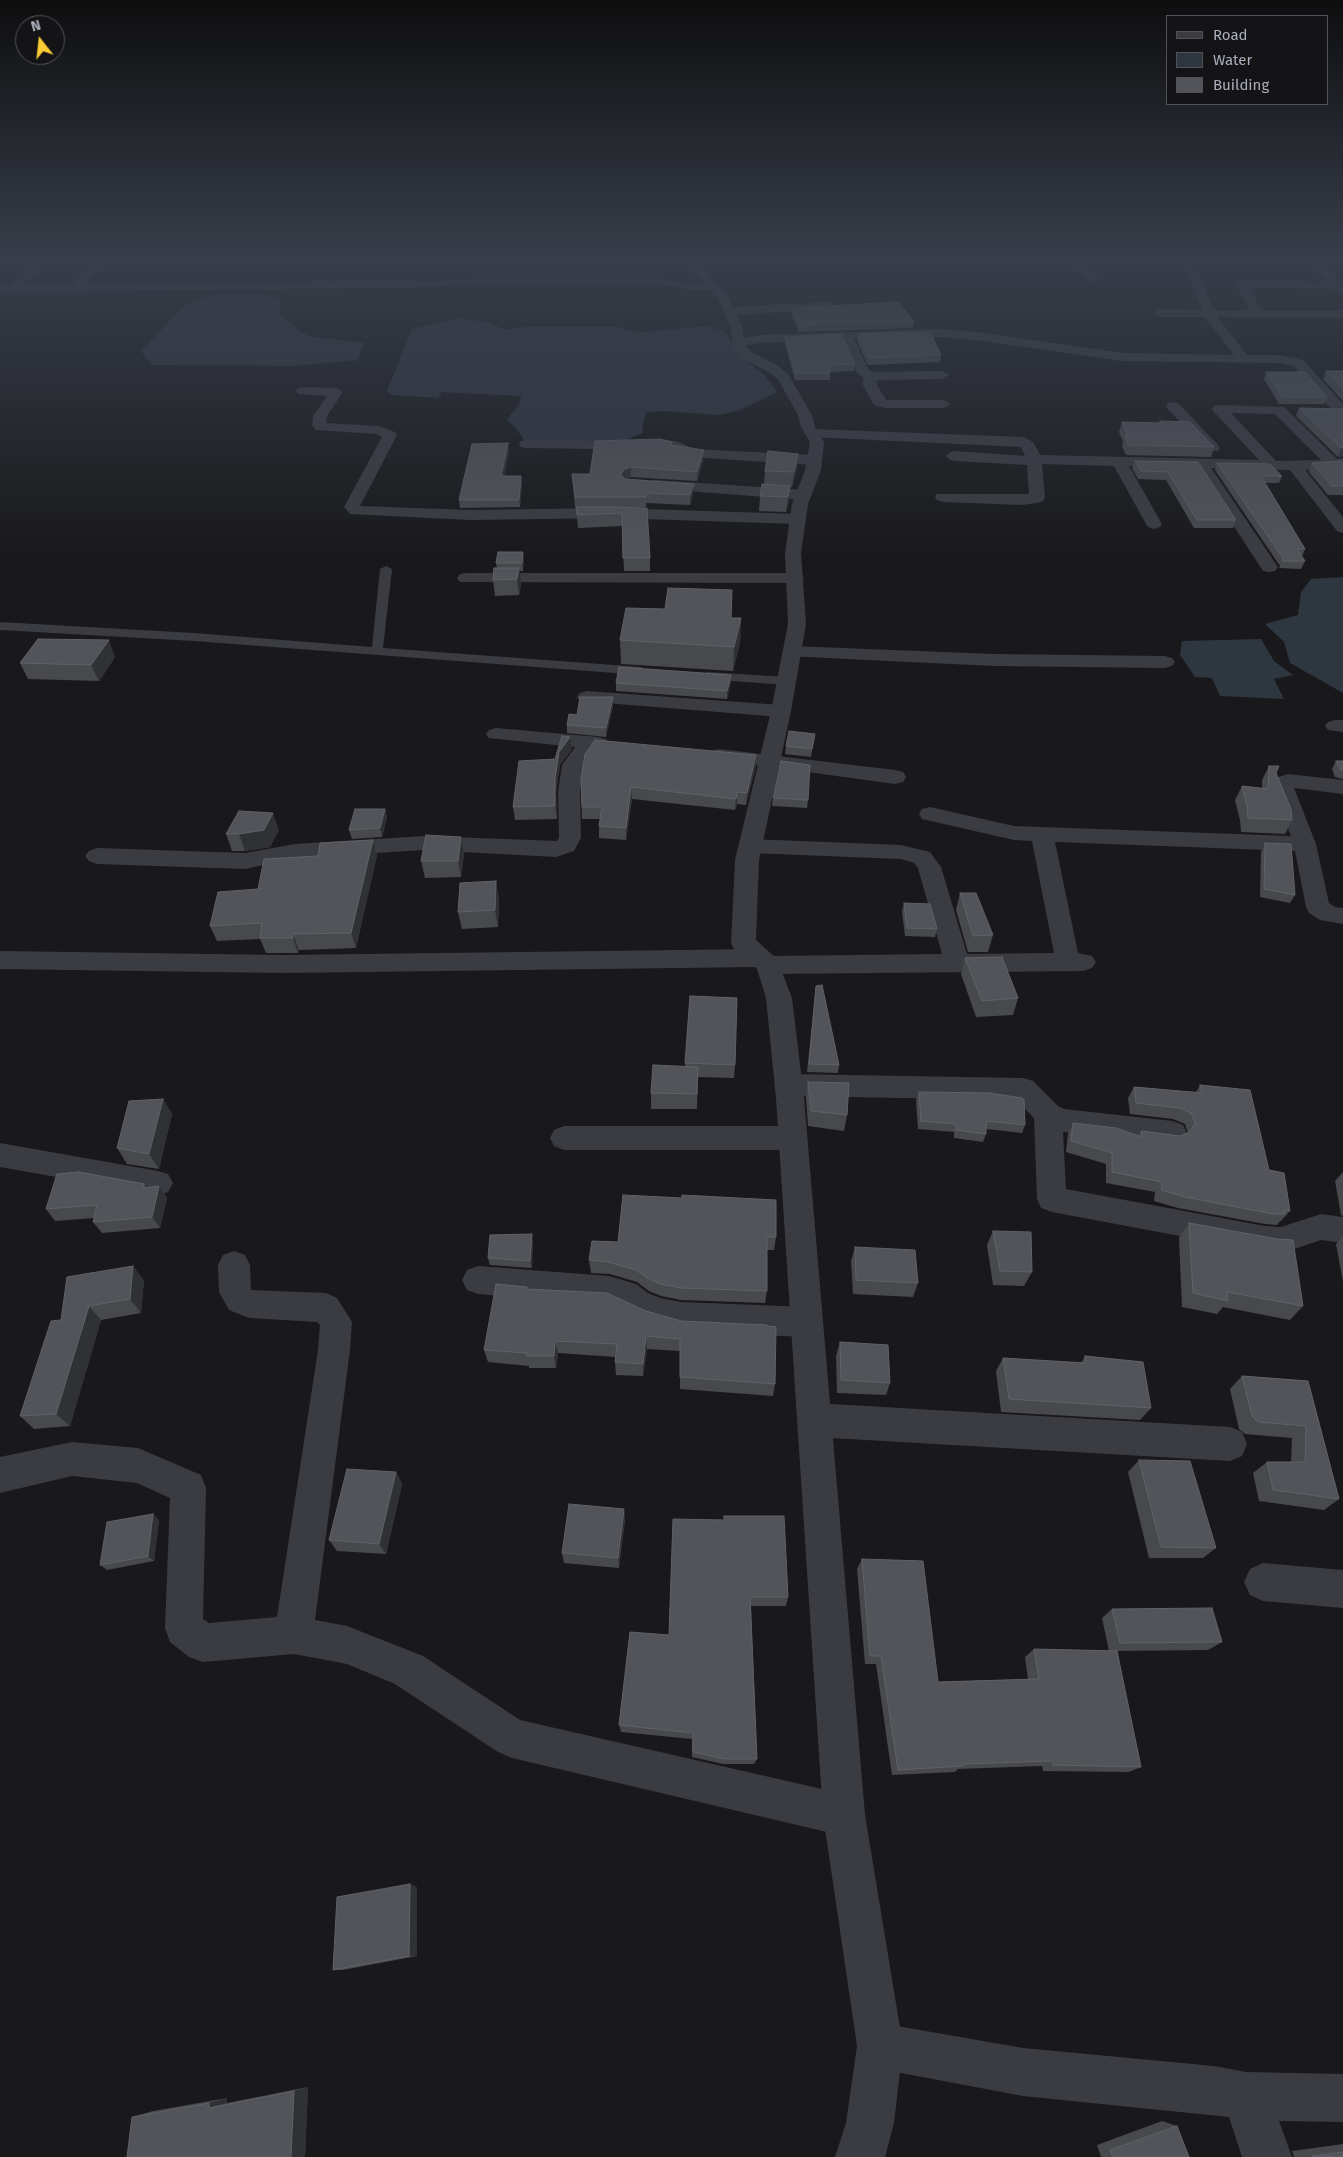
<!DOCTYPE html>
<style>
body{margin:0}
#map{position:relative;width:1343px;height:2157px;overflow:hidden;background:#19191b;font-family:"Fira Sans",sans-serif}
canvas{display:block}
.legend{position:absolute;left:1166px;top:15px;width:162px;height:90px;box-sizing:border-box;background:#141416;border:1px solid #505258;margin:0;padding:6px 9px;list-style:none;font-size:15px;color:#abaebb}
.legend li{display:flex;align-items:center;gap:10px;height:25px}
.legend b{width:25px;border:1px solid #505258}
.north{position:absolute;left:15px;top:15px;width:50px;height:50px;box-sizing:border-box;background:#141416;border:1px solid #505258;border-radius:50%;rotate:344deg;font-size:14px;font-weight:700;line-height:20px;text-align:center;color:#abaebb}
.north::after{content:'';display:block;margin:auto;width:18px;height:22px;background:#f9cc33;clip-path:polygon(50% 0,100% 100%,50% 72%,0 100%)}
</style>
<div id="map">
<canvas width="1343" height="2157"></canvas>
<ul class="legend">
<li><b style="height:6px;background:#3b3c42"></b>Road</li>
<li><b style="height:14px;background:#2e3640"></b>Water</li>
<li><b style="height:14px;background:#525459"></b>Building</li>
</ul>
<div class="north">N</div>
</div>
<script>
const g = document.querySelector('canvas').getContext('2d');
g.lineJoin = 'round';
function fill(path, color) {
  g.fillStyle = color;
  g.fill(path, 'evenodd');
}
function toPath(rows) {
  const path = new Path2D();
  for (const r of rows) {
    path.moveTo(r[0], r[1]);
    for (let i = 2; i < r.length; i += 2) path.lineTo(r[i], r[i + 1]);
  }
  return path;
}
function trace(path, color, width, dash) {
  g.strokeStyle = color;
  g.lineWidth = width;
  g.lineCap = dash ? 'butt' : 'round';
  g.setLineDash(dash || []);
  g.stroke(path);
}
const water = toPath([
 [251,294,279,298,281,315,301,332,313,337,365,343,357,360,293,366,152,365,141,351,185,305,213,295],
 [458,318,490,323,507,330,525,327,616,327,636,333,704,326,722,330,735,344,739,354,766,377,777,392,738,411,718,415,664,411,647,412,643,423,642,433,627,440,611,444,525,442,517,429,507,420,519,404,521,396,442,392,438,398,392,395,387,391,412,329],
 [1343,577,1343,693,1290,663,1284,642,1265,624,1298,615,1301,592,1311,579],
 [1261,639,1274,661,1293,675,1274,679,1284,699,1220,696,1212,678,1195,677,1180,655,1182,641]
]);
const service = toPath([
 [386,566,392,569,383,648,641,667,647,671,641,675,194,641,0,630,0,622,194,633,372,647,380,569,386,566],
 [707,672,787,677,793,681,787,685,703,679,701,676,707,672]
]);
const minor = toPath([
 [37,261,50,261,23,285,72,285,94,261,106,261,85,284,652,278,693,284,714,284,720,287,714,290,693,290,652,284,629,284,0,293,0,285,9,285,37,261],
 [1068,261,1080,261,1098,279,1092,282,1088,281,1068,261],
 [1178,261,1190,261,1205,287,1214,310,1249,310,1236,284,1238,282,1245,280,1327,282,1307,261,1319,261,1343,285,1343,296,1334,289,1249,287,1261,310,1343,310,1343,318,1217,317,1247,355,1277,355,1303,360,1343,404,1343,416,1338,415,1321,399,1294,366,1277,363,1123,361,976,340,937,337,854,339,869,370,873,372,942,371,949,375,942,379,877,380,876,383,886,400,944,400,951,404,944,408,885,408,874,405,872,402,862,383,864,378,857,373,842,339,759,343,738,347,732,343,733,340,759,335,937,329,976,332,1123,353,1234,355,1205,317,1159,317,1153,313,1159,309,1202,310,1193,287,1178,261],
 [830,302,836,306,834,309,729,315,723,311,729,307,830,302],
 [303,387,336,388,343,392,327,416,326,423,378,426,395,432,397,435,360,506,470,510,613,508,798,514,804,516,806,519,804,522,798,524,613,518,470,520,350,514,344,507,382,437,376,434,316,430,312,425,313,416,327,396,298,394,296,391,298,388,303,387],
 [1173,402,1178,403,1218,445,1220,448,1218,451,1208,451,1168,409,1166,406,1168,403,1173,402],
 [1219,405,1284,407,1337,459,1343,458,1343,468,1305,470,1343,517,1343,533,1337,531,1290,470,1211,468,1278,567,1275,571,1269,572,1263,571,1196,468,1129,466,1162,524,1160,527,1154,529,1148,527,1146,524,1114,466,1042,464,1045,498,1043,501,1037,503,1022,505,943,502,937,500,935,497,937,494,1029,494,1027,465,954,461,949,459,946,456,949,453,954,451,1025,456,1021,447,812,437,807,436,805,433,807,430,812,429,1024,437,1033,442,1040,455,1259,460,1214,412,1212,409,1214,406,1219,405],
 [1231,413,1275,414,1321,460,1276,461,1231,413],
 [660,439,679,442,693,449,814,455,819,457,822,460,819,463,814,465,690,457,670,449,660,447,606,449,526,448,521,447,519,444,521,441,526,440,606,441,660,439],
 [655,480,804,490,810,492,812,495,810,498,804,500,649,488,647,485,649,482,655,480],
 [466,573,795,573,801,574,804,578,801,582,795,583,460,582,457,578,460,574,466,573],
 [792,646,994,654,1165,656,1172,658,1175,662,1172,666,1165,668,994,666,785,656,783,652,785,648,792,646],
 [587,691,781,705,788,707,791,711,788,715,781,717,580,701,577,697,580,693,587,691],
 [1335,720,1343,720,1343,732,1328,730,1325,726,1328,722,1335,720],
 [496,728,599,737,606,739,609,743,606,747,595,749,584,765,580,792,581,838,574,851,556,857,425,850,295,858,245,869,97,864,89,861,85,856,89,851,97,848,245,853,295,844,425,836,557,841,559,838,558,792,562,765,575,747,489,738,486,734,489,730,496,728],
 [719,749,895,770,903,772,906,777,903,782,895,784,712,759,708,755,712,751,719,749],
 [1288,774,1343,780,1343,794,1294,788,1316,844,1329,903,1335,907,1343,908,1343,924,1320,920,1309,913,1306,907,1295,851,1055,842,1078,953,1092,956,1096,962,1092,968,1083,971,768,974,759,971,757,967,283,973,0,969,0,951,283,955,759,949,768,952,770,956,942,954,918,868,914,863,901,859,750,853,742,851,739,846,742,841,750,839,901,845,930,852,941,867,967,954,1054,953,1032,841,1014,840,922,819,919,814,922,809,930,807,1014,826,1291,836,1271,786,1275,778,1288,774],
 [788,1074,1023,1078,1033,1081,1058,1106,1064,1109,1173,1121,1183,1125,1187,1133,1183,1141,1173,1145,1063,1132,1066,1189,1265,1226,1281,1227,1321,1214,1343,1217,1343,1243,1321,1240,1282,1253,1265,1252,1052,1212,1041,1208,1037,1199,1034,1118,1016,1100,788,1096,778,1093,774,1085,778,1077,788,1074],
 [564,1126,793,1126,803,1130,807,1138,803,1146,793,1150,564,1150,554,1146,550,1138,554,1130,564,1126],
 [0,1143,158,1171,168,1174,173,1183,168,1192,158,1195,0,1167,0,1143],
 [234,1251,245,1255,250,1265,251,1290,326,1293,337,1298,352,1322,350,1350,315,1620,347,1626,423,1656,520,1720,844,1794,859,1800,865,1815,859,1830,844,1836,512,1758,498,1752,395,1684,347,1664,294,1654,203,1662,189,1657,170,1642,165,1628,170,1498,137,1483,72,1476,0,1493,0,1457,72,1442,138,1448,201,1475,206,1488,203,1619,209,1623,277,1617,318,1350,320,1325,317,1322,249,1318,229,1310,219,1292,218,1265,223,1255,234,1251],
 [478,1266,609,1276,636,1284,648,1293,660,1298,681,1302,807,1307,818,1312,823,1322,818,1332,807,1337,681,1332,647,1322,609,1304,478,1294,467,1290,462,1280,467,1270,478,1266],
 [814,1403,1230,1427,1242,1432,1247,1444,1242,1456,1230,1461,814,1437,802,1432,797,1420,802,1408,814,1403],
 [1263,1563,1343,1570,1343,1608,1263,1601,1250,1595,1244,1582,1250,1569,1263,1563],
 [880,2023,1023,2048,1214,2066,1246,2072,1343,2074,1343,2122,1279,2121,1292,2157,1242,2157,1229,2117,1023,2096,880,2069,863,2063,857,2046,863,2029,880,2023]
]);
const tertiary = toPath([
 [683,261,695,261,727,294,742,327,745,345,753,353,777,365,788,374,812,415,815,427,824,442,821,470,808,504,801,553,806,624,791,711,759,860,756,940,777,959,792,998,804,1098,865,1815,903,2046,894,2123,885,2157,835,2157,846,2123,857,2046,823,1815,776,1098,766,998,757,969,734,949,731,943,735,860,771,711,788,624,785,553,792,504,805,470,810,442,801,427,798,415,778,379,767,371,743,359,734,349,730,327,718,298,683,261]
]);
const wall = toPath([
 [792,308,914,321,913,328,799,332,791,314],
 [858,334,941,355,940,362,868,365,857,341],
 [785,337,855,364,854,371,830,372,830,380,795,380,785,344],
 [1326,371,1343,371,1343,401,1323,379],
 [1266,372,1327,397,1324,404,1279,404,1264,379],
 [1299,408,1343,409,1343,456,1338,457,1296,416],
 [1160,421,1214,447,1211,457,1126,455,1122,446,1123,442,1119,432,1122,422,1159,423],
 [672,445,703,460,697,481,631,477,626,479,693,494,690,505,646,503,646,507,618,507,650,558,650,571,624,571,622,526,578,528,576,507,606,507,575,507,572,474,590,474],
 [509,451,504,476,522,483,520,507,460,508,459,500],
 [798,454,797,468,792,487,790,487,789,501,786,512,759,511,760,496,764,484,765,471],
 [1135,461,1198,462,1236,520,1233,528,1194,528,1166,480,1138,479,1132,468],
 [1343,461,1343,495,1328,495,1309,472,1312,463],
 [1217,463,1282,476,1279,483,1265,483,1305,549,1302,557,1305,561,1301,569,1279,568,1280,566,1215,470],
 [524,560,523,571,519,571,521,584,519,595,495,596,493,580,497,568,496,563],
 [731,618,741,618,740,642,733,671,621,664,620,640],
 [115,657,99,681,28,679,20,663],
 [731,675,731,683,727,699,616,691,616,683],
 [613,706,606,737,567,733,567,725,577,715],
 [815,734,811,757,785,754,786,746],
 [572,749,560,765,556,792,557,819,515,820,513,807,555,759],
 [756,755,756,766,746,805,737,804,735,810,632,799,626,840,599,838,599,826,600,819,582,819,581,780],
 [1336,761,1343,761,1343,779,1335,777,1332,769],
 [1269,766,1276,773,1292,820,1285,834,1241,832,1240,820,1235,800,1242,786,1262,788,1262,780],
 [773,798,808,800,807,808,772,806],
 [385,809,387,817,382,837,352,839,349,830],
 [279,830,270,847,245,851,232,851,226,834],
 [373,840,377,855,356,948,299,950,298,953,266,953,260,939,217,941,210,926,258,889,318,856],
 [1265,843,1295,895,1290,903,1260,897,1261,852],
 [464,854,461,877,425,878,421,861],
 [960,893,993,935,988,952,968,952,956,910],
 [499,898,498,927,462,929,458,912],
 [904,903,937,929,935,937,905,936,902,911],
 [965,958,1018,998,1013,1015,976,1017,961,974],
 [816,986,839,1065,838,1073,807,1072],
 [690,996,735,1065,734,1078,698,1077,697,1109,651,1109,651,1093,685,1066],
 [808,1082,847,1115,844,1131,808,1126,806,1098],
 [1200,1085,1269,1170,1290,1211,1281,1221,1280,1221,1277,1225,1265,1224,1178,1208,1154,1201,1155,1192,1106,1183,1106,1164,1066,1152,1068,1134,1073,1123,1138,1136,1141,1131,1180,1136,1188,1133,1185,1124,1173,1119,1130,1114,1128,1098,1134,1087,1196,1092],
 [919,1092,1025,1125,1022,1133,986,1129,986,1134,983,1142,954,1138,954,1132,918,1129,916,1100],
 [163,1099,172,1114,159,1169,127,1164,117,1148],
 [1343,1172,1343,1216,1341,1215,1335,1181],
 [159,1186,167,1198,160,1228,102,1233,93,1222,94,1218,55,1221,46,1209,147,1187],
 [623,1195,776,1237,774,1250,767,1250,767,1291,765,1303,681,1300,661,1296,649,1291,637,1282,610,1274,591,1273,589,1260,618,1242],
 [1189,1223,1303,1306,1290,1320,1223,1307,1217,1314,1182,1307,1179,1238],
 [993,1231,1032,1272,1024,1286,993,1285,987,1245],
 [1343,1236,1343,1282,1336,1244],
 [533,1241,532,1268,490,1265,488,1258],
 [855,1247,918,1283,913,1297,853,1294,851,1261],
 [67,1277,144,1280,141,1313,101,1320,70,1426,34,1429,20,1416,61,1320],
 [527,1287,528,1289,607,1293,775,1384,773,1396,680,1389,680,1351,647,1349,643,1376,616,1375,615,1362,616,1357,558,1353,556,1368,529,1368,529,1366,488,1362,484,1350],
 [840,1342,890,1383,886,1395,837,1393,836,1356],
 [1085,1356,1151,1408,1140,1420,1001,1412,996,1371,1003,1358,1081,1363],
 [1242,1376,1308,1381,1339,1499,1324,1510,1259,1501,1253,1473,1267,1462,1291,1462,1292,1438,1245,1434,1239,1429,1230,1389],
 [1139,1460,1216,1548,1203,1558,1149,1558,1128,1472],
 [396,1472,402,1484,386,1554,337,1551,329,1540],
 [624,1509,625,1520,619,1568,564,1563,562,1553],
 [153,1514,159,1520,154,1561,107,1570,100,1565],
 [724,1516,788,1597,786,1606,751,1606,757,1759,754,1764,723,1764,692,1757,692,1739,621,1732,619,1725,669,1635,724,1520],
 [862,1559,938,1682,1028,1679,1025,1657,1034,1649,1109,1651,1102,1618,1112,1609,1222,1642,1208,1650,1117,1651,1141,1767,1129,1772,1043,1771,1042,1766,958,1769,955,1772,892,1775,876,1664,865,1664,857,1569],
 [417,1887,417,1956,343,1970,333,1970],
 [308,2087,305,2157,132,2117,153,2111,227,2098,227,2103],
 [1162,2121,1177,2126,1189,2157,1101,2157,1097,2145],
 [1343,2144,1343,2157,1293,2157,1294,2156,1292,2151]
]);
const shadedWall = toPath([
 [508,443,509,451,502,483,501,476],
 [1341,448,1343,448,1343,455,1338,457],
 [704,450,703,460,697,481,697,472],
 [798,454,797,468,792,487,794,472],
 [631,467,631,477,623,480,621,475,623,470],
 [521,476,522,483,520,507,519,500],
 [694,484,693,494,690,505,690,495],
 [790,486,789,501,786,512,788,497],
 [523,552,524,560,523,571,522,563],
 [519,568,521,584,519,595,517,579],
 [741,618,740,642,733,671,734,647],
 [109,640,115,657,99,681,91,665],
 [731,675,731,683,727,699,727,691],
 [613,697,613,706,606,737,606,728],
 [570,737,572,749,560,765,556,792,557,819,555,806,555,779,559,752],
 [756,755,756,766,746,805,747,793],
 [631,787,632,799,626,840,626,828],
 [737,792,737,804,735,810,736,799],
 [385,809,387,817,382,837,380,828],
 [273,813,279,830,270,847,245,851,239,834],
 [461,837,464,854,461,877,458,861],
 [373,840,377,855,356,948,351,933],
 [496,881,499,898,498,927,495,910],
 [293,934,299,950,298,953,293,938],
 [163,1099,172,1114,159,1169,149,1154],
 [159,1186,167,1198,160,1228,152,1217],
 [532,1234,533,1241,532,1268,530,1261],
 [133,1266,144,1280,141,1313,130,1299],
 [89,1306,101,1320,70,1426,56,1414],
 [646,1336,647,1349,643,1376,643,1364],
 [555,1341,558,1353,556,1368,554,1356],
 [396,1472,402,1484,386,1554,379,1544],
 [624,1509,625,1520,619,1568,618,1558],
 [153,1514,159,1520,154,1561,148,1556],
 [410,1884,417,1887,417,1956,409,1956],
 [308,2087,305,2157,291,2157,294,2091],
 [227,2098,227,2103,209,2108,209,2103]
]);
const building = toPath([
 [898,302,914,321,800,325,792,308,898,302],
 [930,332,941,355,869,358,858,334,930,332],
 [841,334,855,364,829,365,830,373,796,373,785,337,841,334],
 [1326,371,1343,371,1343,389,1326,371],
 [1266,372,1305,372,1327,397,1282,397,1266,372],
 [1299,408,1343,409,1343,448,1341,448,1299,408],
 [1160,421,1190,422,1214,447,1129,445,1125,436,1128,436,1122,422,1161,423,1160,421],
 [660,439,672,442,671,445,704,450,697,472,631,467,623,470,621,475,625,479,694,484,690,495,646,493,646,497,575,497,572,474,590,474,595,441,660,439],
 [508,443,501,476,521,476,519,500,459,500,472,444,508,443],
 [768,451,798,454,794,472,765,471,768,451],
 [1135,461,1198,462,1236,520,1197,520,1168,472,1141,471,1135,461],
 [1343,461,1343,486,1332,486,1312,463,1343,461],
 [1217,463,1270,464,1282,476,1261,476,1305,549,1297,549,1305,561,1283,561,1283,558,1217,463],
 [762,484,790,486,788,497,760,496,762,484],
 [576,507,612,507,647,508,650,558,623,558,622,513,577,515,576,507],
 [498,552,523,552,522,563,496,563,498,552],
 [494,568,519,568,517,579,493,580,494,568],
 [668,588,732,590,731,618,741,618,734,647,620,640,626,608,665,609,668,588],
 [38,639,109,640,91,665,20,663,38,639],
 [619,667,731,675,727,691,616,683,619,667],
 [580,697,613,697,606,728,567,725,569,714,577,715,580,697],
 [789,731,815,734,812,749,786,746,789,731],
 [562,736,570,737,559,752,555,779,555,806,513,807,519,761,555,759,562,736],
 [595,740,756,755,747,793,737,792,736,799,631,787,626,828,599,826,602,807,582,807,581,780,585,754,595,740],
 [781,761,810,765,808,800,773,798,781,761],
 [1336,761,1343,761,1343,770,1340,769,1336,761],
 [1269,766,1279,766,1276,773,1291,809,1292,820,1248,818,1247,806,1242,786,1268,789,1269,766],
 [355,809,385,809,380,828,349,830,355,809],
 [239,811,273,813,264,830,239,834,226,834,239,811],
 [426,835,461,837,458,861,421,861,426,835],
 [373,840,351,933,293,934,293,938,260,938,262,923,210,926,218,892,258,889,264,859,318,856,320,843,373,840],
 [1265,843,1291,844,1295,895,1264,889,1265,843],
 [496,881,495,910,458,912,460,883,496,881],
 [960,893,976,893,993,935,973,936,960,893],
 [904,903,930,904,937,929,907,928,904,903],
 [1002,957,1018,998,982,1001,965,958,1002,957],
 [822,985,839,1065,809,1064,816,986,822,985],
 [690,996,737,998,735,1065,685,1063,690,996],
 [653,1065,698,1067,697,1094,651,1093,653,1065],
 [808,1082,849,1083,847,1115,811,1111,808,1082],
 [1200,1085,1250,1090,1269,1170,1284,1173,1290,1211,1285,1210,1285,1214,1273,1214,1185,1197,1161,1190,1162,1182,1112,1172,1112,1153,1071,1141,1073,1123,1116,1128,1142,1137,1141,1131,1180,1136,1190,1132,1195,1123,1191,1113,1180,1108,1136,1103,1134,1087,1202,1093,1200,1085],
 [919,1092,989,1093,1022,1098,1024,1100,1025,1125,986,1121,986,1134,956,1130,956,1124,921,1121,919,1092],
 [163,1099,149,1154,117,1148,129,1101,163,1099],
 [79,1172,144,1184,144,1188,159,1186,152,1217,93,1222,97,1205,46,1209,57,1174,79,1172],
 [623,1195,682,1198,682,1195,776,1200,776,1237,767,1237,767,1291,681,1288,660,1284,649,1279,636,1270,608,1262,589,1260,592,1241,618,1242,623,1195],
 [1189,1223,1277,1239,1293,1240,1303,1306,1227,1292,1228,1301,1193,1293,1189,1223],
 [993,1231,1031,1232,1032,1272,1000,1271,993,1231],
 [532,1234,530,1261,488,1258,490,1235,532,1234],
 [855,1247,915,1250,918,1283,856,1280,855,1247],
 [133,1266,130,1299,89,1306,56,1414,20,1416,51,1321,61,1320,67,1277,133,1266],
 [496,1284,527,1287,527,1289,607,1293,646,1311,681,1321,767,1325,767,1326,776,1327,775,1384,680,1377,680,1339,646,1336,643,1364,615,1362,617,1344,555,1341,554,1356,527,1356,527,1353,484,1350,496,1284],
 [840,1342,888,1345,890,1383,841,1380,840,1342],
 [1085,1356,1143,1362,1151,1408,1009,1399,1003,1358,1086,1363,1085,1356],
 [1242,1376,1308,1381,1339,1499,1273,1490,1267,1462,1305,1462,1306,1426,1258,1422,1252,1416,1242,1376],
 [1139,1460,1190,1461,1216,1548,1161,1547,1139,1460],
 [347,1469,396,1472,379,1544,329,1540,347,1469],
 [569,1504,624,1509,618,1558,562,1553,569,1504],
 [153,1514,148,1556,100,1565,107,1522,153,1514],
 [724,1516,784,1516,788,1597,750,1597,757,1759,724,1759,693,1752,693,1733,619,1725,630,1632,669,1635,673,1519,724,1520,724,1516],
 [862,1559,923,1561,938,1682,1039,1679,1034,1649,1117,1651,1141,1767,1053,1765,1052,1761,962,1764,963,1766,898,1770,881,1656,870,1656,862,1559],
 [1212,1608,1222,1642,1120,1643,1112,1609,1212,1608],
 [410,1884,409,1956,333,1970,337,1897,410,1884],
 [294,2091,291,2157,127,2157,132,2117,209,2103,209,2108,294,2091],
 [1177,2126,1189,2157,1113,2157,1110,2150,1177,2126],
 [1343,2152,1343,2157,1312,2156,1343,2152]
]);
fill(water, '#2e3640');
fill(service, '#3b3c42');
fill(minor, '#3b3c42');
fill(tertiary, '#3b3c42');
fill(wall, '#47494d');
fill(shadedWall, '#303134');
fill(building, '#525459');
trace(building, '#606268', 1);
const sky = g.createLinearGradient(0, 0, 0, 563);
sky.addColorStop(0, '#0e0e0f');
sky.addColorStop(0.46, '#383e4a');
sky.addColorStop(1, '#383e4a00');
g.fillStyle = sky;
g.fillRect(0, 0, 1343, 563);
</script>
